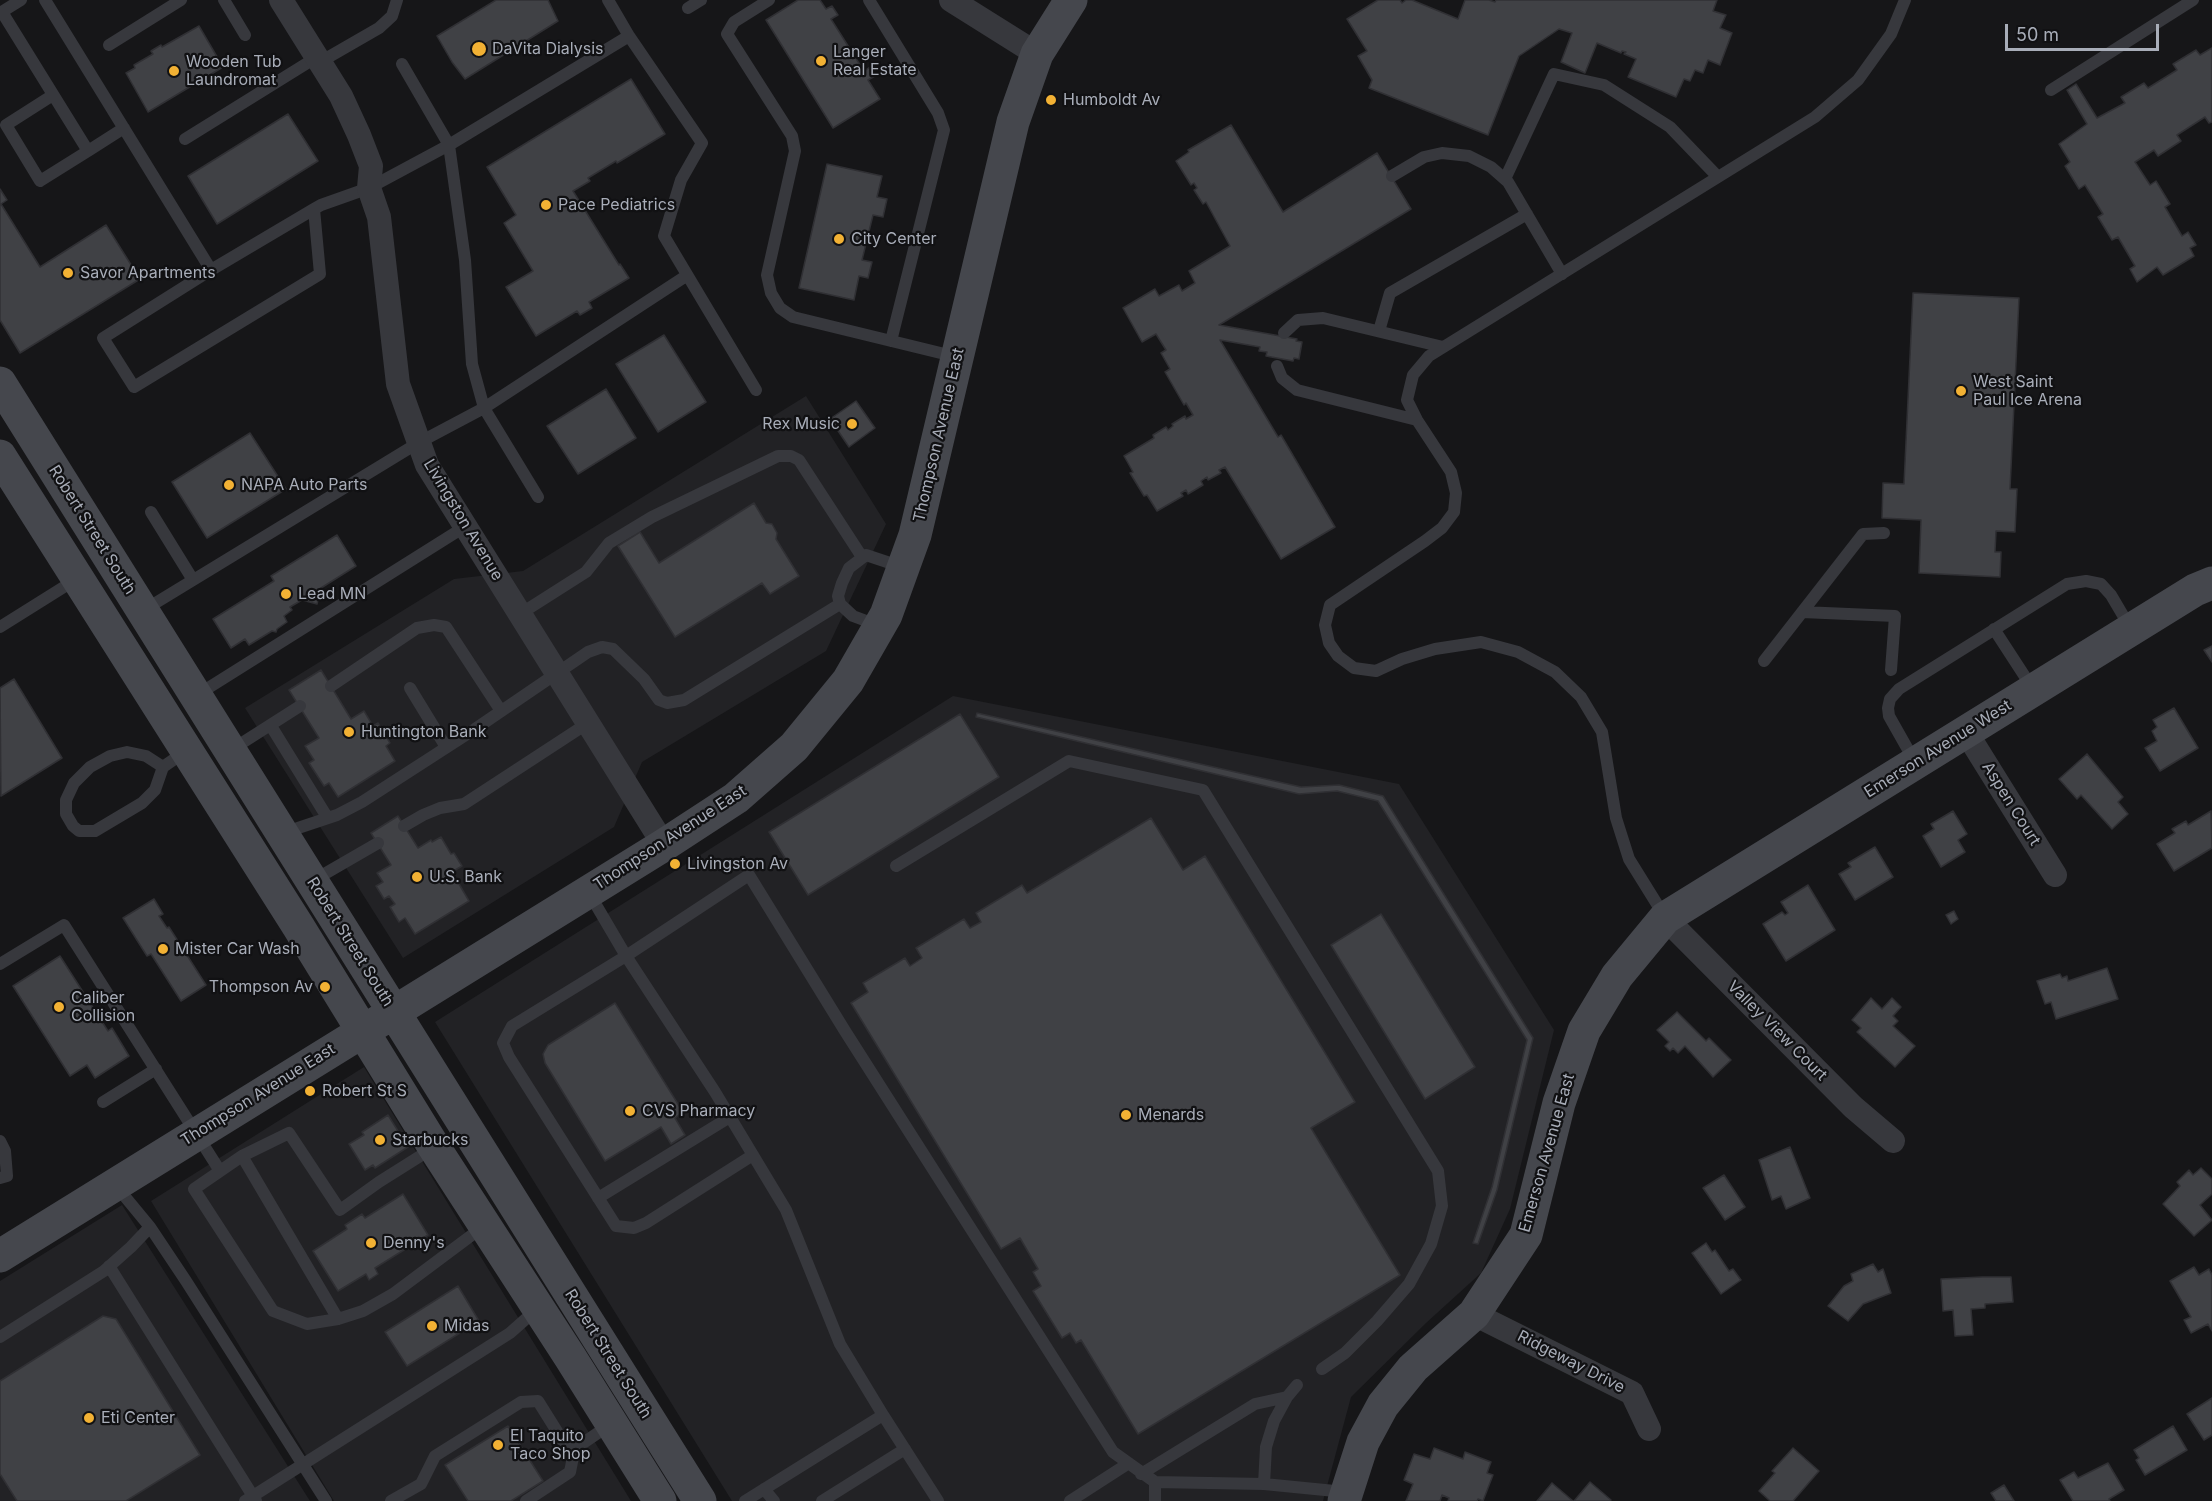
<!DOCTYPE html>
<style>
body{margin:0}
#map{position:relative;width:2212px;height:1501px;overflow:hidden;background:#161618;font-family:Inter,sans-serif}
canvas{display:block}
.scale{position:absolute;left:2005px;top:24px;width:154px;height:27px;box-sizing:border-box;border:3px solid #a8adb8;border-top:0;padding-left:8px;font-size:18px;line-height:21px;white-space:nowrap;color:#a8adb8;-webkit-text-stroke:4px #111113;paint-order:stroke}
</style>
<div id="map">
<canvas width="2212" height="1501"></canvas>
<div class="scale">50 m</div>
</div>
<script>
const g = document.querySelector('canvas').getContext('2d');
g.lineJoin = 'round';
function fill(path, color) {
  g.fillStyle = color;
  g.fill(path, 'evenodd');
}
function toPath(rows) {
  const path = new Path2D();
  for (const r of rows) {
    path.moveTo(r[0], r[1]);
    for (let i = 2; i < r.length; i += 2) path.lineTo(r[i], r[i + 1]);
  }
  return path;
}
function trace(path, color, width, dash) {
  g.strokeStyle = color;
  g.lineWidth = width;
  g.lineCap = dash ? 'butt' : 'round';
  g.setLineDash(dash || []);
  g.stroke(path);
}
function label(font, color, halo, rows, align = 'center') {
  g.font = font + ' Inter,sans-serif';
  g.lineWidth = 4.5;
  g.setLineDash([]);
  g.textBaseline = 'middle';
  g.strokeStyle = halo;
  g.fillStyle = color;
  for (const [text, x, y, turn = 0] of rows) {
    g.save();
    g.translate(x, y);
    g.rotate((+turn || 0) * Math.PI / 180);
    g.textAlign = isNaN(turn) ? turn : align;
    if (halo) g.strokeText(text, 0, 0);
    g.fillText(text, 0, 0);
    g.restore();
  }
}
const built = toPath([
 [806,396,886,524,826,651,642,762,614,827,403,958,245,708,454,579,523,571],
 [953,696,1399,784,1554,1030,1510,1209,1481,1273,1426,1323,1351,1397,1323,1501,732,1501,435,1022],
 [364,1067,631,1501,334,1501,151,1201],
 [122,1205,310,1501,0,1501,0,1281]
]);
const building = toPath([
 [496,0,548,0,558,21,465,79,452,62,437,36,496,0],
 [798,0,820,0,826,9,832,6,838,15,831,19,864,71,870,67,875,76,868,80,880,99,833,128,766,20,798,0],
 [1378,0,1400,0,1402,3,1406,0,1412,0,1458,19,1465,0,1489,0,1495,2,1496,0,1717,0,1713,11,1726,15,1720,28,1732,33,1720,65,1708,60,1703,73,1695,70,1690,81,1684,79,1676,97,1628,77,1636,59,1624,54,1626,52,1622,51,1621,53,1597,43,1585,73,1561,62,1572,33,1559,29,1519,56,1488,135,1369,88,1372,80,1358,56,1367,51,1347,19,1378,0],
 [199,26,223,67,148,112,126,73,135,68,134,65,153,54,151,51,161,45,162,47,199,26],
 [2212,48,2212,122,2209,123,2205,117,2177,135,2181,141,2158,156,2154,150,2135,162,2150,185,2156,181,2170,204,2165,207,2182,236,2188,232,2196,245,2190,248,2194,256,2163,275,2157,267,2137,282,2130,269,2135,266,2118,237,2112,240,2098,217,2103,214,2085,185,2079,189,2065,166,2070,162,2059,144,2087,124,2067,90,2076,84,2097,118,2125,103,2121,97,2144,83,2148,88,2177,70,2173,64,2196,50,2200,55,2212,48],
 [631,79,665,134,617,163,616,161,588,178,590,181,573,191,619,265,620,264,629,278,589,302,592,308,580,315,577,311,536,336,506,287,533,271,504,223,516,215,487,167,631,79],
 [288,114,318,161,217,224,188,176,288,114],
 [1231,125,1283,212,1377,153,1411,209,1219,325,1297,339,1296,341,1302,342,1299,359,1294,358,1293,361,1266,356,1267,352,1259,351,1260,347,1220,340,1278,437,1281,435,1335,527,1281,559,1225,467,1219,470,1221,473,1208,480,1207,477,1201,481,1203,485,1188,494,1186,490,1181,493,1183,496,1157,511,1147,495,1144,496,1130,473,1133,472,1124,456,1154,438,1153,435,1166,427,1168,430,1173,426,1172,424,1185,416,1186,419,1193,415,1186,403,1184,405,1165,372,1170,369,1161,353,1166,350,1156,334,1142,342,1123,308,1155,289,1159,296,1179,285,1182,291,1195,283,1189,271,1230,246,1206,202,1203,204,1194,190,1197,188,1194,183,1191,185,1176,161,1189,152,1188,150,1231,125],
 [827,164,882,176,877,197,887,199,883,217,873,215,862,260,872,262,868,278,859,276,854,300,799,288,827,164],
 [0,189,7,200,1,204,40,267,106,225,140,279,20,353,0,320,0,189],
 [1913,293,2019,298,2010,489,2017,489,2015,532,1996,531,1995,552,2001,552,2000,577,1919,573,1921,520,1882,518,1883,483,1904,484,1913,293],
 [664,335,706,402,658,432,616,364,664,335],
 [606,389,636,438,578,474,547,426,606,389],
 [856,401,875,428,849,447,830,419,856,401],
 [250,433,286,489,207,538,172,482,250,433],
 [754,503,766,523,772,524,777,533,776,539,799,576,770,594,762,583,675,637,618,546,640,532,659,563,754,503],
 [337,535,356,566,321,588,317,604,302,600,290,607,292,610,284,616,287,622,277,629,276,632,272,631,249,645,245,639,231,648,213,619,274,581,271,576,337,535],
 [2212,646,2212,662,2204,650,2212,646],
 [321,670,351,719,364,711,373,726,378,723,390,743,386,746,395,761,338,797,329,783,324,786,309,763,314,760,305,746,319,738,289,690,321,670],
 [14,679,62,758,1,796,0,688,14,679],
 [2174,708,2198,748,2160,771,2145,748,2157,741,2152,731,2157,727,2153,720,2174,708],
 [977,713,1301,787,1339,785,1383,796,1533,1038,1497,1190,1478,1244,1473,1243,1492,1187,1527,1040,1378,801,1337,791,1299,794,976,717,977,713],
 [960,714,999,777,808,895,769,832,960,714],
 [2087,754,2123,797,2118,802,2128,814,2112,829,2081,795,2077,799,2059,779,2087,754],
 [1953,811,1967,834,1958,840,1965,852,1941,867,1923,836,1934,829,1931,824,1953,811],
 [2211,811,2212,848,2174,871,2157,844,2175,833,2172,829,2186,821,2188,825,2211,811],
 [398,816,418,848,431,840,432,842,441,837,451,854,454,853,462,866,452,872,469,901,415,934,405,918,399,922,390,907,395,904,389,896,384,899,376,886,383,882,377,873,391,865,371,833,398,816],
 [1151,818,1183,870,1205,856,1355,1102,1311,1128,1400,1275,1138,1434,1081,1340,1076,1343,1070,1333,1062,1338,1033,1291,1041,1286,1033,1272,1038,1269,1020,1238,1001,1249,851,1003,868,992,863,983,905,958,910,966,922,958,916,948,964,919,970,928,981,922,976,913,1022,885,1027,893,1151,818],
 [1875,847,1893,877,1855,900,1839,874,1851,867,1848,863,1875,847],
 [1808,885,1835,930,1786,961,1763,924,1782,912,1785,915,1788,913,1781,902,1808,885],
 [154,899,163,914,159,916,167,928,169,927,206,985,181,1001,151,954,147,956,123,918,154,899],
 [1954,911,1958,919,1951,924,1946,915,1954,911],
 [1381,914,1475,1067,1425,1099,1331,945,1381,914],
 [60,956,108,1031,112,1028,129,1056,95,1078,87,1065,70,1076,13,986,60,956],
 [2107,968,2118,999,2056,1019,2051,1002,2045,1004,2037,981,2060,974,2062,978,2067,976,2068,981,2107,968],
 [1871,998,1882,1009,1892,998,1901,1007,1893,1016,1898,1021,1893,1026,1915,1046,1895,1067,1857,1032,1861,1028,1852,1020,1871,998],
 [615,1003,683,1112,675,1118,685,1135,671,1144,661,1127,605,1161,545,1063,543,1054,548,1045,615,1003],
 [1677,1012,1706,1041,1709,1038,1731,1060,1713,1077,1685,1046,1678,1053,1673,1048,1670,1051,1665,1046,1669,1042,1657,1030,1677,1012],
 [388,1115,408,1147,375,1168,373,1165,365,1170,349,1144,364,1135,362,1132,388,1115],
 [1790,1147,1810,1198,1786,1209,1781,1196,1772,1200,1759,1160,1790,1147],
 [2201,1168,2212,1179,2212,1194,2200,1205,2212,1220,2194,1236,2163,1204,2180,1186,2177,1182,2189,1170,2193,1175,2201,1168],
 [1724,1175,1745,1207,1725,1220,1703,1188,1724,1175],
 [403,1194,428,1235,375,1268,378,1274,369,1280,366,1274,338,1291,313,1251,347,1229,345,1225,362,1214,365,1218,403,1194],
 [1706,1243,1712,1252,1715,1250,1729,1271,1733,1269,1741,1280,1721,1294,1692,1253,1706,1243],
 [1873,1264,1878,1272,1883,1269,1891,1293,1863,1304,1848,1321,1828,1306,1844,1286,1853,1281,1851,1274,1873,1264],
 [2194,1267,2199,1275,2209,1269,2212,1275,2212,1331,2208,1324,2191,1333,2184,1320,2191,1317,2170,1281,2194,1267],
 [1982,1277,2011,1277,2013,1302,1985,1304,1985,1308,1971,1309,1973,1335,1955,1336,1953,1310,1943,1311,1941,1279,1982,1277],
 [458,1286,479,1321,407,1366,385,1332,458,1286],
 [103,1316,116,1319,200,1455,126,1501,17,1501,0,1474,0,1381,103,1316],
 [2212,1398,2212,1435,2204,1440,2187,1414,2212,1398],
 [508,1426,543,1481,511,1501,468,1501,445,1465,508,1426],
 [2173,1426,2187,1450,2145,1475,2136,1460,2139,1458,2134,1450,2173,1426],
 [1434,1448,1463,1459,1465,1452,1491,1462,1487,1473,1493,1475,1483,1501,1478,1499,1477,1501,1448,1501,1449,1498,1442,1495,1440,1501,1406,1501,1413,1484,1404,1480,1414,1454,1430,1459,1434,1448],
 [1793,1448,1819,1471,1793,1501,1770,1501,1759,1491,1775,1473,1772,1471,1793,1448],
 [2108,1463,2124,1490,2109,1499,2110,1501,2073,1501,2060,1480,2074,1472,2078,1478,2108,1463],
 [1590,1482,1611,1500,1610,1501,1574,1501,1590,1482],
 [1552,1483,1573,1501,1537,1501,1552,1483],
 [2004,1485,2014,1501,1996,1501,1991,1493,2004,1485]
]);
const lane = toPath([
 [45,0,211,270],
 [224,0,245,35],
 [608,0,629,36],
 [769,0,734,22,727,34,792,136,795,151,767,275,771,293,780,308,793,317,957,357],
 [869,0,938,113,944,130,891,341],
 [688,8,701,0],
 [2,12,88,151,124,128],
 [0,13,21,0],
 [109,45,181,0],
 [320,62,379,28,392,16,397,0],
 [2051,90,2193,0],
 [53,95,6,125,40,181,88,151],
 [185,139,317,57],
 [1392,176,1424,157,1442,153,1469,156,1491,167,1508,182,1562,274],
 [1505,179,1554,74,1604,85,1670,127,1718,177],
 [314,209,320,274,134,387,103,338,211,270,314,209,321,205,369,188,449,145,402,64],
 [1379,331,1390,293,1527,214],
 [1284,333,1298,320,1323,318,1443,347],
 [1277,366,1282,378,1297,390,1417,420],
 [538,497,484,408,686,276],
 [151,512,193,580],
 [144,610,418,443,484,408,472,364,465,260,449,145,629,36,702,143,681,180,664,236,756,390],
 [1802,612,1895,616,1891,670],
 [520,614,586,572,609,543,652,517,778,456,791,456,799,460,862,557],
 [877,625,853,616,840,604,838,596,842,583,849,568,866,555,902,567],
 [0,627,75,580],
 [1994,629,2033,689],
 [1764,661,1863,534,1884,533],
 [331,686,417,628,434,625,446,627,501,711],
 [410,688,446,747],
 [197,695,466,526],
 [271,726,327,817],
 [231,750,300,706],
 [1915,762,1889,716,1888,708,1890,699,1899,689,2067,584,2086,581,2101,584,2111,595,2131,629],
 [163,767,155,790,142,803,95,831,79,831,73,826,66,814,66,800,74,783,90,767,110,756,127,752,146,756,163,767,186,751],
 [404,826,423,815,440,808,464,804,588,723],
 [284,837,298,828,337,815,362,802,475,729,588,652,602,647,613,649,644,679,659,700,667,703,684,700,840,604],
 [896,866,1069,761,1203,790,1438,1171,1442,1206,1431,1244,1409,1284,1377,1321,1345,1353,1322,1369],
 [314,880,378,843],
 [589,893,626,956,749,875,845,1031,1113,1452,1155,1482,1264,1484,1345,1492],
 [1665,917,1629,859,1616,818,1602,732,1581,697,1555,672,1518,652,1481,642,1435,649,1402,659,1376,671,1354,668,1338,656,1329,643,1325,625,1330,605,1425,541,1442,528,1454,512,1456,493,1451,472,1417,420,1407,400,1413,375,1429,356,1815,117,1858,80,1891,34,1905,0],
 [0,964,64,925,220,1171],
 [103,1102,156,1069],
 [0,1141,5,1151,7,1176,0,1178],
 [433,1148,379,1182,340,1210,289,1133,242,1156,194,1189,273,1311,307,1324,338,1319,363,1311,393,1294,484,1226],
 [753,1155,646,1223,634,1228,616,1226,509,1057,503,1043,512,1026,626,956,715,1092,786,1210,840,1344,883,1415],
 [242,1156,338,1319],
 [117,1187,150,1227,186,1281,326,1501],
 [598,1198,730,1117],
 [109,1266,256,1501],
 [0,1337,104,1271,131,1247,150,1227],
 [570,1452,611,1424],
 [1141,1474,1255,1404,1287,1397],
 [1264,1484,1266,1447,1274,1421,1287,1397,1297,1385],
 [764,1489,774,1501],
 [245,1501,510,1333,537,1309],
 [391,1501,421,1484,435,1456,521,1402,538,1401,573,1457,570,1472,526,1501],
 [745,1501,883,1415,938,1501],
 [822,1501,905,1449],
 [1070,1501,1129,1463],
 [1155,1501,1155,1482]
]);
const street = toPath([
 [281,0,341,96,359,135,371,166,369,188,379,217,398,384,427,465,664,845],
 [951,0,1037,54],
 [1966,732,2055,875],
 [1665,918,1853,1107,1893,1141],
 [1474,1314,1632,1393,1649,1429]
]);
const secondary = toPath([
 [0,383,700,1501],
 [0,456,298,926,434,1147,570,1357,660,1501],
 [0,1256,664,845,736,798,794,747,848,681,886,615,915,535,1013,122,1037,54,1071,0],
 [1344,1501,1363,1442,1383,1405,1413,1368,1474,1314,1526,1235,1559,1103,1584,1031,1617,976,1665,918,2195,590,2212,583]
]);
const markers = [
 [479,49,8,"#f2b134"],
 [821,61,6,"#f2b134"],
 [174,71,6,"#f2b134"],
 [1051,100,6,"#f2b134"],
 [546,205,6,"#f2b134"],
 [839,239,6,"#f2b134"],
 [68,273,6,"#f2b134"],
 [1961,391,6,"#f2b134"],
 [852,424,6,"#f2b134"],
 [229,485,6,"#f2b134"],
 [286,594,6,"#f2b134"],
 [349,732,6,"#f2b134"],
 [675,864,6,"#f2b134"],
 [417,877,6,"#f2b134"],
 [163,949,6,"#f2b134"],
 [325,987,6,"#f2b134"],
 [59,1007,6,"#f2b134"],
 [310,1091,6,"#f2b134"],
 [630,1111,6,"#f2b134"],
 [1126,1115,6,"#f2b134"],
 [380,1140,6,"#f2b134"],
 [371,1243,6,"#f2b134"],
 [432,1326,6,"#f2b134"],
 [89,1418,6,"#f2b134"],
 [498,1445,6,"#f2b134"]
];
const poiNames = [
 ["DaVita Dialysis",492,49],
 ["Langer",833,52],
 ["Real Estate",833,70],
 ["Wooden Tub",186,62],
 ["Laundromat",186,80],
 ["Humboldt Av",1063,100],
 ["Pace Pediatrics",558,205],
 ["City Center",851,239],
 ["Savor Apartments",80,273],
 ["West Saint",1973,382],
 ["Paul Ice Arena",1973,400],
 ["Rex Music",840,424,"right"],
 ["NAPA Auto Parts",241,485],
 ["Lead MN",298,594],
 ["Huntington Bank",361,732],
 ["Livingston Av",687,864],
 ["U.S. Bank",429,877],
 ["Mister Car Wash",175,949],
 ["Thompson Av",313,987,"right"],
 ["Caliber",71,998],
 ["Collision",71,1016],
 ["Robert St S",322,1091],
 ["CVS Pharmacy",642,1111],
 ["Menards",1138,1115],
 ["Starbucks",392,1140],
 ["Denny's",383,1243],
 ["Midas",444,1326],
 ["Eti Center",101,1418],
 ["El Taquito",510,1436],
 ["Taco Shop",510,1454]
];
const streetNames = [
 ["Thompson Avenue East",939,435,-77],
 ["Livingston Avenue",463,520,59],
 ["Robert Street South",92,530,58],
 ["Emerson Avenue West",1938,749,-32],
 ["Aspen Court",2011,804,58],
 ["Thompson Avenue East",670,838,-33],
 ["Robert Street South",350,942,58],
 ["Valley View Court",1777,1031,45],
 ["Thompson Avenue East",258,1095,-32],
 ["Emerson Avenue East",1547,1153,-74],
 ["Robert Street South",608,1354,58],
 ["Ridgeway Drive",1571,1362,27]
];
fill(built, '#222225');
fill(building, '#404145');
trace(building, '#303034', 1.5);
trace(lane, '#37383d', 12);
trace(street, '#37383d', 24);
trace(secondary, '#45474d', 33);
for (const [x, y, r, color] of markers) {
  const dot = new Path2D();
  dot.arc(x, y, r, 0, 2 * Math.PI);
  g.fillStyle = color;
  g.fill(dot);
  trace(dot, '#111113', 2);
}
label('16px', '#a8adb8', '#111113', poiNames, 'left');
label('16px', '#a8adb8', '#111113', streetNames);
</script>
